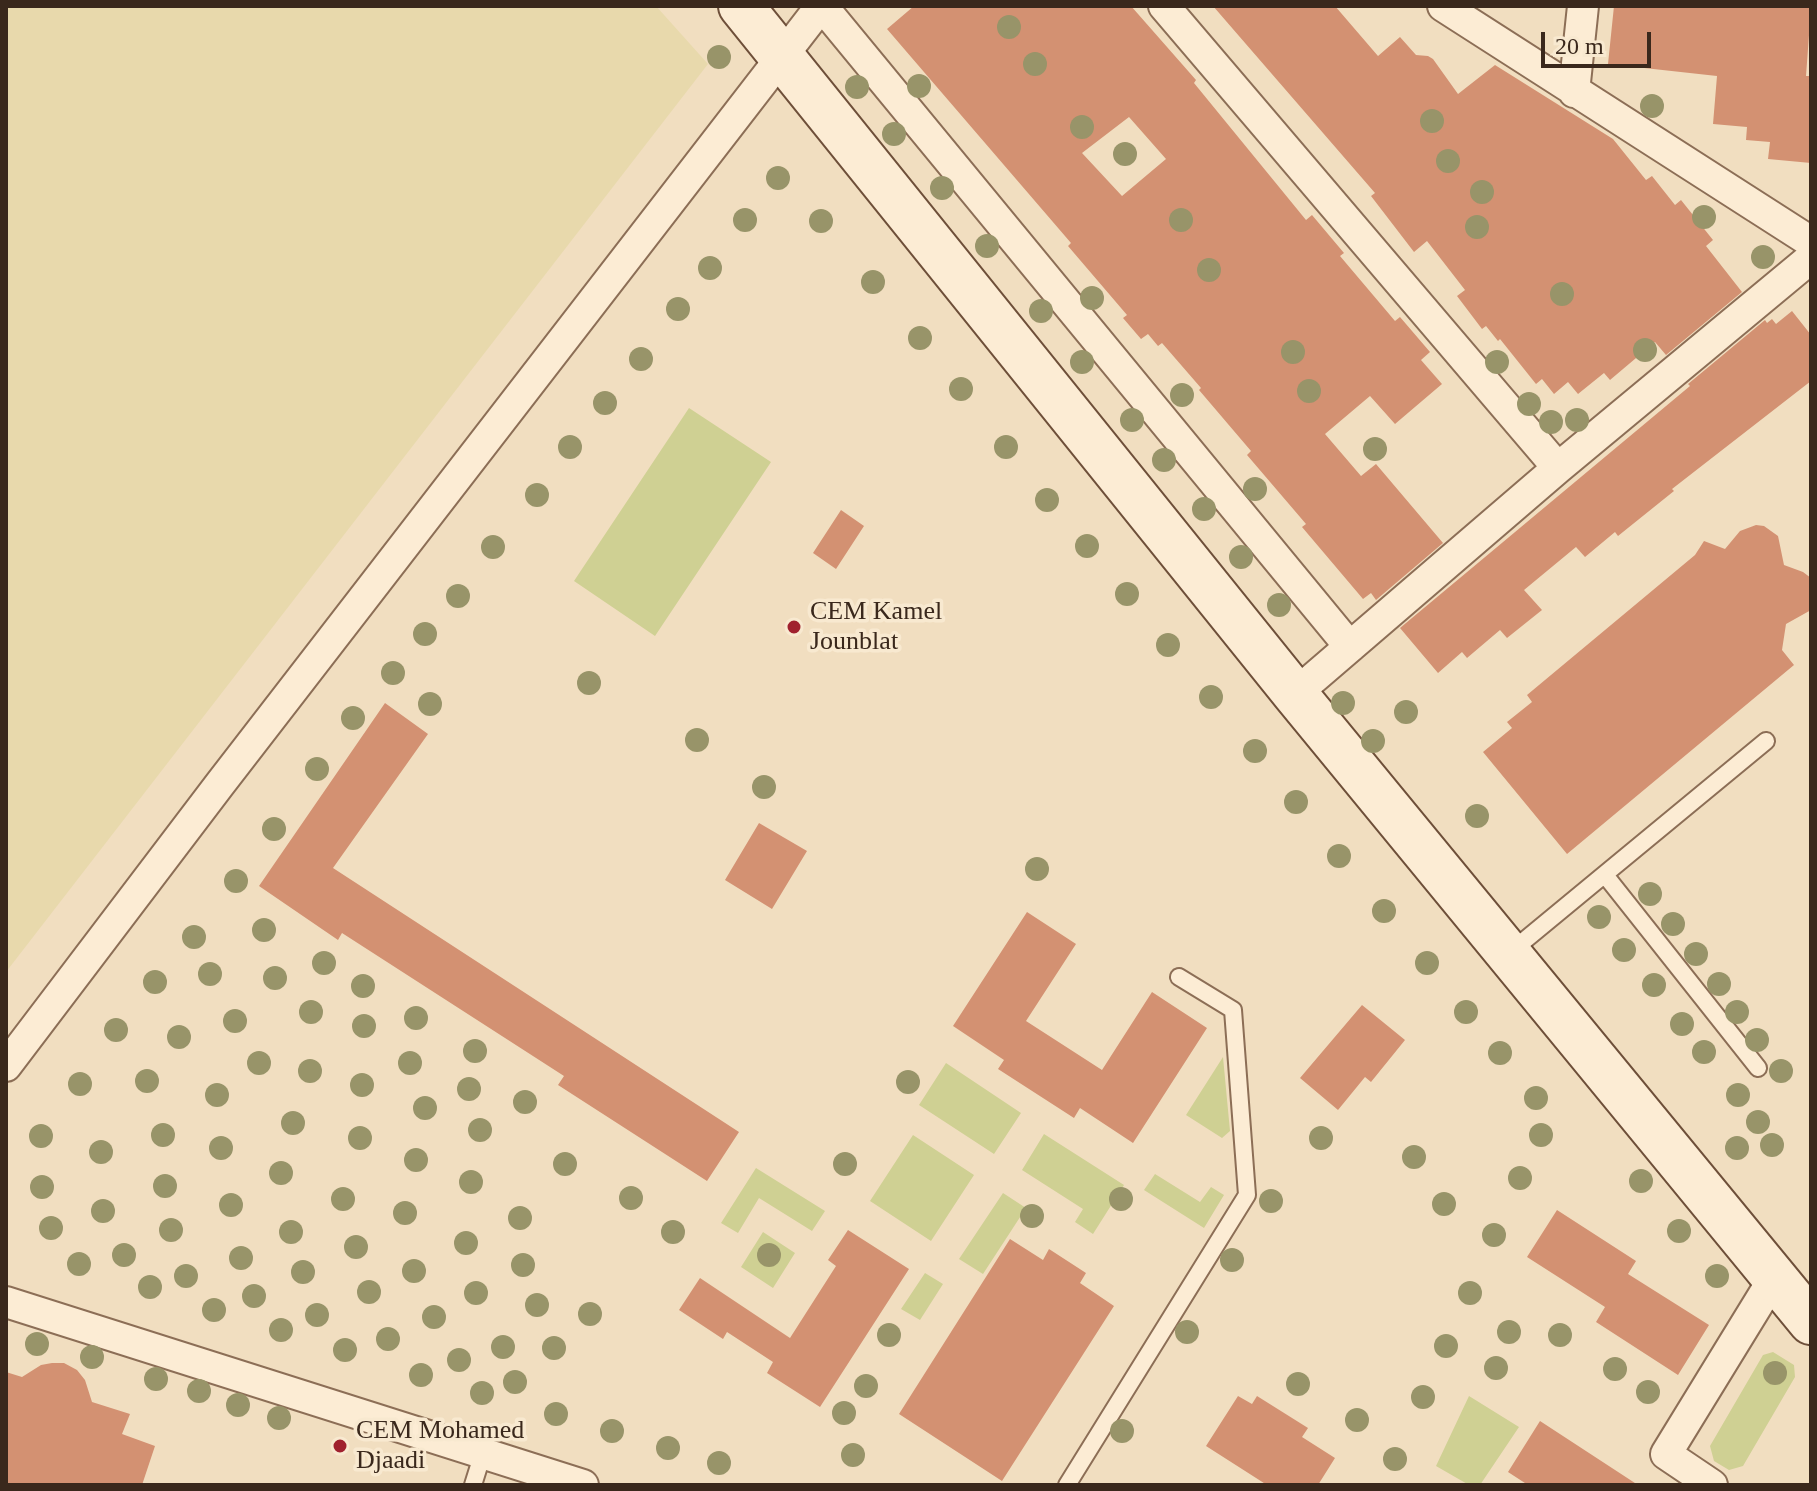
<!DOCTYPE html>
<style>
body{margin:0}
#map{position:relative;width:1817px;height:1491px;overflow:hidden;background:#f1dec0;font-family:"Times New Roman",serif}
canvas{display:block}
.frame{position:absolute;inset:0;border:8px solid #3a281c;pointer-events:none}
.scale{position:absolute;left:1541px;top:32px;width:110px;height:36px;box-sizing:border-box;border:4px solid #3a281c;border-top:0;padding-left:10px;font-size:24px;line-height:28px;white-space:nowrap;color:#3a281c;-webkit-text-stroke:6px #f8e9d0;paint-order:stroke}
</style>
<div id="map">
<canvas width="1817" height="1491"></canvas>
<div class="frame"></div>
<div class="scale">20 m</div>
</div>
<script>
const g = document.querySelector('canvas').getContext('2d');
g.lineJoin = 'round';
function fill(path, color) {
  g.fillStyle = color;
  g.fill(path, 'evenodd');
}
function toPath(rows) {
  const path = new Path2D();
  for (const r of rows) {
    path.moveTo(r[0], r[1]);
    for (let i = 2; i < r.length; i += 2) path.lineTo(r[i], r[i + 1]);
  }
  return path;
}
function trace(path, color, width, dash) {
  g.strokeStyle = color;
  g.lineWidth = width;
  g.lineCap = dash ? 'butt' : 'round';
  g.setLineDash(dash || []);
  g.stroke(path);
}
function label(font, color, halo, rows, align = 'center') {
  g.font = font + ' "Times New Roman",serif';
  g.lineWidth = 7;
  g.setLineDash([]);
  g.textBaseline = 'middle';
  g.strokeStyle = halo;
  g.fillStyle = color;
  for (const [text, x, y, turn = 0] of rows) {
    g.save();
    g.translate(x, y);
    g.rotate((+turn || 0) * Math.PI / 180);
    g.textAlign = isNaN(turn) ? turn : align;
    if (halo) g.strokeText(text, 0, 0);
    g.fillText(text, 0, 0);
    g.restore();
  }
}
const farmland = toPath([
 [6,6,656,6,708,64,6,972]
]);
const green = toPath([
 [689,408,771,462,655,636,574,581],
 [1223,1057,1230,1131,1222,1138,1186,1115],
 [946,1063,1021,1113,994,1154,919,1105],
 [1044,1134,1124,1185,1093,1234,1075,1222,1083,1209,1022,1170],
 [913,1135,974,1175,931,1241,870,1201],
 [756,1168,825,1211,812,1231,759,1198,738,1233,721,1223],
 [1155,1174,1200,1202,1211,1187,1224,1195,1204,1228,1144,1190],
 [1003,1193,1026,1208,983,1274,959,1259],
 [763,1232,795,1253,773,1288,741,1267],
 [925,1273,943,1284,920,1320,901,1309],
 [1773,1352,1794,1365,1795,1377,1743,1466,1729,1470,1714,1461,1710,1446,1763,1355],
 [1469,1396,1519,1427,1480,1485,1469,1485,1436,1466]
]);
const building = toPath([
 [914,6,1131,6,1196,80,1194,83,1306,220,1312,215,1344,253,1340,256,1395,321,1400,317,1430,352,1421,360,1442,384,1395,424,1370,396,1325,434,1361,476,1376,464,1443,543,1376,600,1371,593,1363,599,1302,527,1306,524,1247,455,1251,451,1199,390,1201,388,1162,343,1158,346,1148,334,1141,339,1123,318,1127,315,1068,246,1071,243,887,29],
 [1129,117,1166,159,1122,196,1082,153],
 [1213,6,1335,6,1378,56,1400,37,1416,55,1428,56,1433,59,1458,94,1495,65,1613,139,1646,180,1652,176,1675,205,1681,200,1713,240,1706,246,1742,292,1666,355,1655,342,1610,380,1604,373,1578,394,1568,382,1554,394,1542,379,1536,384,1500,339,1498,341,1486,326,1482,329,1457,296,1465,290,1427,241,1414,252,1371,196,1375,193],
 [1614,6,1811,8,1806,76,1811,76,1811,163,1768,159,1770,142,1746,140,1747,127,1713,124,1717,76,1608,64],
 [1792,311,1811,335,1811,381,1672,489,1674,491,1618,536,1615,532,1585,557,1576,547,1524,590,1542,610,1507,638,1500,630,1467,658,1462,652,1438,673,1400,628,1690,386,1688,384,1765,320,1767,323,1772,319,1776,324],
 [841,510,864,526,836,569,813,553],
 [1756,525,1764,526,1778,536,1784,565,1803,572,1811,578,1811,610,1786,624,1782,650,1794,665,1567,854,1483,752,1512,728,1507,722,1532,702,1527,695,1695,555,1704,541,1725,549,1740,531],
 [385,703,428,734,333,868,739,1132,707,1181,558,1085,564,1076,342,933,338,940,259,886],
 [759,823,807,851,772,909,725,880],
 [1027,912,1076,944,1026,1021,1102,1070,1152,992,1207,1028,1133,1143,1080,1108,1074,1118,998,1069,1004,1060,953,1026],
 [1362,1005,1405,1040,1371,1082,1365,1077,1338,1110,1300,1078],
 [1557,1210,1636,1261,1628,1274,1709,1325,1678,1375,1596,1322,1605,1307,1527,1257],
 [848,1230,909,1269,820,1407,767,1373,773,1362,727,1332,723,1339,679,1310,700,1278,790,1338,836,1266,828,1260],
 [1010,1239,1043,1260,1049,1249,1086,1273,1080,1283,1114,1306,1002,1481,899,1414],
 [52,1363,64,1363,77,1370,85,1380,92,1402,130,1414,122,1434,155,1446,142,1485,6,1485,6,1372,22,1377,41,1365],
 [1238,1396,1252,1404,1257,1396,1308,1428,1302,1437,1335,1458,1318,1485,1267,1485,1206,1446],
 [1540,1421,1638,1485,1528,1485,1508,1472]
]);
const service = toPath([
 [1605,875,1758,1068],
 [1508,954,1766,741],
 [473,1485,483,1453],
 [1067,1485,1247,1195,1233,1010,1179,977]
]);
const minor = toPath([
 [822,6,1350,647],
 [1164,6,1558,468],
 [1443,6,1811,242],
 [1574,92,1583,6],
 [1295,694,1558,468,1811,258],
 [6,1066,220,784,821,6],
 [6,1302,583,1485],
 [1712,1485,1666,1454,1774,1278]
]);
const secondary = toPath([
 [741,6,1295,694,1811,1322]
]);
const trees = [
 [1009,27],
 [719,57],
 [1035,64],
 [919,86],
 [857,87],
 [1652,106],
 [1432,121],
 [1082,127],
 [894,134],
 [1125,154],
 [1448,161],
 [778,178],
 [942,188],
 [1482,192],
 [1704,217],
 [745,220],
 [1181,220],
 [821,221],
 [1477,227],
 [987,246],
 [1763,257],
 [710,268],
 [1209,270],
 [873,282],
 [1562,294],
 [1092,298],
 [678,309],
 [1041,311],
 [920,338],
 [1645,350],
 [1293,352],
 [641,359],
 [1082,362],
 [1497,362],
 [961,389],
 [1309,391],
 [1182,395],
 [605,403],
 [1529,404],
 [1132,420],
 [1577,420],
 [1551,422],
 [570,447],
 [1006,447],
 [1375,449],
 [1164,460],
 [1255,489],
 [537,495],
 [1047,500],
 [1204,509],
 [1087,546],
 [493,547],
 [1241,557],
 [1127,594],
 [458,596],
 [1279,605],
 [425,634],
 [1168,645],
 [393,673],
 [589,683],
 [1211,697],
 [1343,703],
 [430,704],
 [1406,712],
 [353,718],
 [697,740],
 [1373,741],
 [1255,751],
 [317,769],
 [764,787],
 [1296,802],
 [1477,816],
 [274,829],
 [1339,856],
 [1037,869],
 [236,881],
 [1650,894],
 [1384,911],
 [1599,917],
 [1673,924],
 [264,930],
 [194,937],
 [1624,950],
 [1696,954],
 [324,963],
 [1427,963],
 [210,974],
 [275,978],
 [155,982],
 [1719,984],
 [1654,985],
 [363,986],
 [311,1012],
 [1466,1012],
 [1737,1012],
 [416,1018],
 [235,1021],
 [1682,1024],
 [364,1026],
 [116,1030],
 [179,1037],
 [1757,1040],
 [475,1051],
 [1704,1052],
 [1500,1053],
 [259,1063],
 [410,1063],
 [310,1071],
 [1781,1071],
 [147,1081],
 [908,1082],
 [80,1084],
 [362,1085],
 [469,1089],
 [217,1095],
 [1738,1095],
 [1536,1098],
 [525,1102],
 [425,1108],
 [1758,1122],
 [293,1123],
 [480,1130],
 [163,1135],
 [1541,1135],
 [41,1136],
 [360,1138],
 [1321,1138],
 [1772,1145],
 [221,1148],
 [1737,1148],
 [101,1152],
 [1414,1157],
 [416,1160],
 [565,1164],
 [845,1164],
 [281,1173],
 [1520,1178],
 [1641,1181],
 [471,1182],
 [165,1186],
 [42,1187],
 [631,1198],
 [343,1199],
 [1121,1199],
 [1271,1201],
 [1444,1204],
 [231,1205],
 [103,1211],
 [405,1213],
 [1032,1216],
 [520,1218],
 [51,1228],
 [171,1230],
 [1679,1231],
 [291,1232],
 [673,1232],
 [1494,1235],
 [466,1243],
 [356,1247],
 [124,1255],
 [769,1255],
 [241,1258],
 [1232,1260],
 [79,1264],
 [523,1265],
 [414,1271],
 [303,1272],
 [186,1276],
 [1717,1276],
 [150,1287],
 [369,1292],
 [476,1293],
 [1470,1293],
 [254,1296],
 [537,1305],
 [214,1310],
 [590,1314],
 [317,1315],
 [434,1317],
 [281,1330],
 [1187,1332],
 [1509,1332],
 [889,1335],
 [1560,1335],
 [388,1339],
 [37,1344],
 [1446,1346],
 [503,1347],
 [554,1348],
 [345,1350],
 [92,1357],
 [459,1360],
 [1496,1368],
 [1615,1369],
 [1775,1373],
 [421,1375],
 [156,1379],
 [515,1382],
 [1298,1384],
 [866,1386],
 [199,1391],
 [1648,1392],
 [482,1393],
 [1423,1397],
 [238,1405],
 [844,1413],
 [556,1414],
 [279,1418],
 [1357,1420],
 [612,1431],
 [1122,1431],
 [668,1448],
 [853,1455],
 [1395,1459],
 [719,1463]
];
const markers = [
 [794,627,8,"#a0212e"],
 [340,1446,8,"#a0212e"]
];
const poiNames = [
 ["CEM Kamel",810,612],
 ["Jounblat",810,642],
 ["CEM Mohamed",356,1431],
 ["Djaadi",356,1461]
];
fill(farmland, '#e8d9ac');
fill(green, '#cfd093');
fill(building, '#d39172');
trace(service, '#8c6e56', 20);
trace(minor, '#8c6e56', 34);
trace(secondary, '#6e4f39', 48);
trace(service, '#fcecd4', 16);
trace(minor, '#fcecd4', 30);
trace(secondary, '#fcecd4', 44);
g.fillStyle = '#989469';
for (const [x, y] of trees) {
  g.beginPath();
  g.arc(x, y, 12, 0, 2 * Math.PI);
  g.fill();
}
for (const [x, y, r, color] of markers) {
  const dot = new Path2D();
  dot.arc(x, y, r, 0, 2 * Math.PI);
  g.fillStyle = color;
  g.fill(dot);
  trace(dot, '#f8e9d0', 3);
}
label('26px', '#3a281c', '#f8e9d0', poiNames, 'left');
</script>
